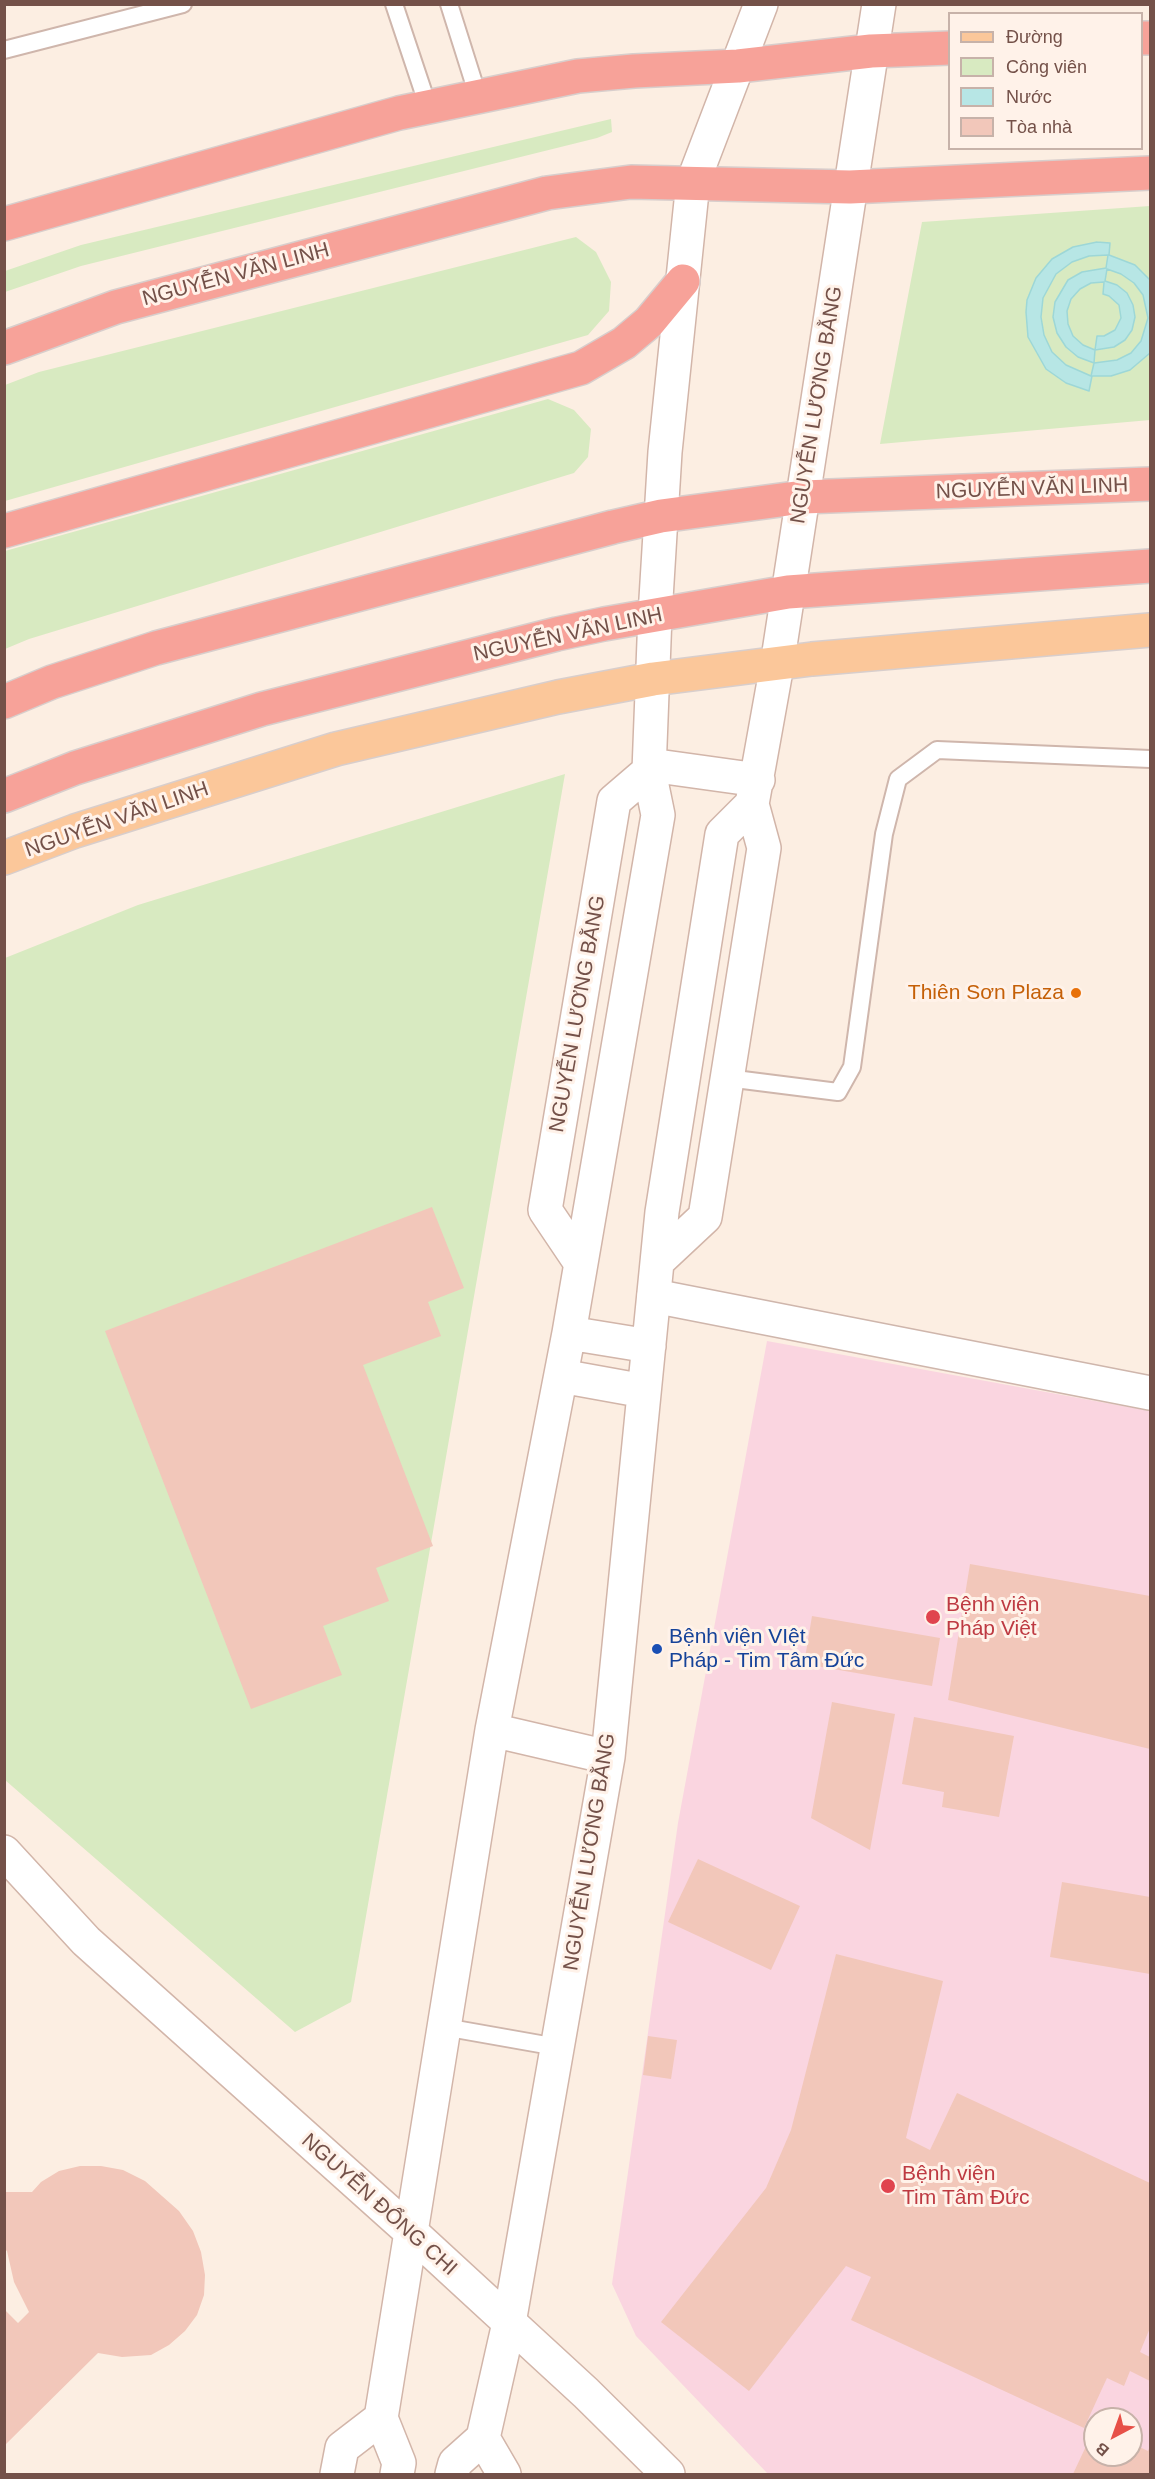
<!DOCTYPE html>
<meta charset="utf-8">
<style>
body{margin:0}
#map{position:relative;width:1155px;height:2479px;overflow:hidden;background:#fceee2;font-family:Arial,sans-serif}
canvas{display:block}
.frame{position:absolute;inset:0;border:6px solid #745149;pointer-events:none}
.legend{position:absolute;left:948px;top:12px;width:195px;height:138px;box-sizing:border-box;background:#fff2e9;border:2px solid #c7b2a9;margin:0;padding:8px 10px;list-style:none;font-size:18px;color:#745149}
.legend li{display:flex;align-items:center;gap:12px;height:30px}
.legend b{width:30px;border:2px solid #c7b2a9}
.north{position:absolute;left:1083px;top:2407px;width:60px;height:60px;box-sizing:border-box;background:#fff2e9;border:2px solid #c7b2a9;border-radius:50%;rotate:221deg;font-size:16px;font-weight:700;line-height:24px;text-align:center;color:#745149}
.north::after{content:'';display:block;margin:auto;width:21px;height:27px;background:#e75047;clip-path:polygon(50% 0,100% 100%,50% 72%,0 100%)}
</style>
<div id="map">
<canvas width="1155" height="2479"></canvas>
<div class="frame"></div>
<ul class="legend">
<li><b style="height:8px;background:#fbc79a"></b>Đường</li>
<li><b style="height:16px;background:#d8eac1"></b>Công viên</li>
<li><b style="height:16px;background:#b7e6e5"></b>Nước</li>
<li><b style="height:16px;background:#f2c7ba"></b>Tòa nhà</li>
</ul>
<div class="north">B</div>
</div>
<script>
const g = document.querySelector('canvas').getContext('2d');
g.lineJoin = 'round';
function fill(path, color) {
  g.fillStyle = color;
  g.fill(path, 'evenodd');
}
function toPath(rows) {
  const path = new Path2D();
  for (const r of rows) {
    path.moveTo(r[0], r[1]);
    for (let i = 2; i < r.length; i += 2) path.lineTo(r[i], r[i + 1]);
  }
  return path;
}
function trace(path, color, width, dash) {
  g.strokeStyle = color;
  g.lineWidth = width;
  g.lineCap = dash ? 'butt' : 'round';
  g.setLineDash(dash || []);
  g.stroke(path);
}
function label(font, color, halo, rows, align = 'center') {
  g.font = font + ' Arial,sans-serif';
  g.lineWidth = 6;
  g.setLineDash([]);
  g.textBaseline = 'middle';
  g.strokeStyle = halo;
  g.fillStyle = color;
  for (const [text, x, y, turn = 0] of rows) {
    g.save();
    g.translate(x, y);
    g.rotate((+turn || 0) * Math.PI / 180);
    g.textAlign = isNaN(turn) ? turn : align;
    if (halo) g.strokeText(text, 0, 0);
    g.fillText(text, 0, 0);
    g.restore();
  }
}
const medical = toPath([
 [767,1341,1150,1411,1150,2474,768,2474,636,2336,612,2284,678,1823],
 [1095,2419,1131,2419,1131,2455,1095,2455]
]);
const green = toPath([
 [611,119,612,132,597,138,81,266,5,292,5,271,81,245],
 [1150,206,1150,420,880,444,922,222],
 [576,237,596,252,611,282,609,311,588,335,5,501,5,385,39,372],
 [548,399,574,410,591,429,588,457,574,473,29,639,5,649,5,551],
 [565,774,351,2002,295,2032,5,1780,5,958,138,905]
]);
const water = toPath([
 [1097,242,1110,243,1109,255,1135,265,1150,280,1150,353,1130,370,1111,376,1092,376,1089,391,1066,383,1046,369,1028,337,1026,312,1027,300,1036,278,1052,259,1073,247,1097,242],
 [1089,256,1108,255,1106,268,1082,272,1068,280,1055,302,1053,317,1057,333,1066,347,1078,357,1094,363,1091,376,1066,365,1052,352,1044,335,1041,317,1043,298,1056,274,1072,262,1089,256],
 [1107,269,1121,274,1134,283,1143,295,1148,318,1141,341,1131,353,1117,360,1094,363,1095,350,1114,347,1125,340,1132,330,1135,317,1133,305,1127,293,1117,285,1105,281,1107,269],
 [1104,282,1103,294,1109,296,1119,305,1121,318,1115,330,1104,336,1097,336,1095,350,1083,345,1073,336,1068,324,1067,311,1071,299,1080,289,1091,283,1104,282]
]);
const building = toPath([
 [432,1207,464,1288,428,1302,441,1336,363,1365,433,1546,376,1568,389,1601,323,1626,342,1675,251,1709,105,1331],
 [970,1564,1150,1596,1150,1749,948,1700],
 [812,1616,940,1638,932,1686,804,1664],
 [832,1702,895,1714,870,1850,811,1818],
 [914,1717,1014,1736,999,1817,942,1807,944,1792,902,1784],
 [698,1859,800,1906,771,1970,668,1922],
 [1062,1882,1150,1897,1150,1974,1050,1957],
 [836,1954,943,1981,906,2138,930,2150,957,2093,1150,2183,1150,2328,1140,2352,1150,2357,1150,2381,1130,2371,1124,2386,1107,2378,1084,2428,851,2320,871,2277,846,2266,749,2391,661,2322,766,2188,791,2130],
 [648,2036,677,2040,671,2079,643,2075],
 [80,2166,101,2166,123,2170,145,2181,179,2211,193,2231,201,2252,205,2275,204,2295,197,2315,185,2331,169,2345,151,2355,122,2357,98,2353,4,2446,4,2309,18,2323,29,2312,14,2282,7,2251,4,2249,4,2192,32,2192,41,2182,59,2171],
 [1095,2427,1095,2455,1131,2455,1131,2443,1148,2451,1150,2446,1150,2474,1073,2474]
]);
const lane = toPath([
 [394,4,428,106],
 [449,4,478,96],
 [4,50,183,4],
 [727,1078,838,1092,852,1067,884,834,898,779,937,750,1150,759],
 [444,2027,557,2047]
]);
const street = toPath([
 [654,1296,1150,1393]
]);
const secondary = toPath([
 [650,765,758,780],
 [659,1260,705,1217,764,848,752,804,777,665,879,4],
 [580,1262,545,1210,614,801,649,771],
 [569,1333,649,1346],
 [561,1376,644,1391],
 [492,1730,608,1757],
 [4,1852,86,1941,411,2232,586,2393,668,2474],
 [483,2438,504,2474],
 [337,2474,342,2448,381,2418],
 [397,2474,399,2463,381,2418,492,1730,569,1333,658,815,649,771,655,615,665,452,693,182,761,4],
 [452,2474,455,2463,483,2438,509,2323,608,1757,662,1212,722,834,752,804]
]);
const primary = toPath([
 [4,858,75,831,336,749,558,697,653,679,812,659,1150,630]
]);
const highway = toPath([
 [1142,38,1150,38],
 [4,224,399,113,578,76,634,71,738,66,871,51,950,48],
 [4,348,116,307,547,193,631,182,850,187,1150,173],
 [4,531,581,368,624,343,649,322,683,281],
 [4,702,52,682,156,648,613,527,661,516,803,497,1150,484],
 [4,796,75,768,262,709,557,634,604,624,788,592,1150,566]
]);
const markers = [
 [1076,993,6,"#e8710a"],
 [933,1617,8,"#e0444e"],
 [657,1649,6,"#1a4fb4"],
 [888,2186,8,"#e0444e"]
];
const streetNames = [
 ["NGUYỄN VĂN LINH",236,275,-15],
 ["NGUYỄN LƯƠNG BẰNG",817,405,-81],
 ["NGUYỄN VĂN LINH",1032,489,-2],
 ["NGUYỄN VĂN LINH",568,635,-12],
 ["NGUYỄN VĂN LINH",117,820,-19],
 ["NGUYỄN LƯƠNG BẰNG",578,1014,-80],
 ["NGUYỄN LƯƠNG BẰNG",590,1852,-81],
 ["NGUYỄN ĐỔNG CHI",379,2205,42]
];
const foodNames = [
 ["Thiên Sơn Plaza",1064,993]
];
const healthNames = [
 ["Bệnh viện",946,1605],
 ["Pháp Việt",946,1629],
 ["Bệnh viện",902,2174],
 ["Tim Tâm Đức",902,2198]
];
const transitNames = [
 ["Bệnh viện VIệt",669,1637],
 ["Pháp - Tim Tâm Đức",669,1661]
];
fill(medical, '#fad5e0');
fill(green, '#d8eac1');
fill(water, '#b7e6e5');
trace(water, '#9dd7d7', 1.5);
fill(building, '#f2c7ba');
trace(lane, '#cfb6ac', 20);
trace(street, '#cfb6ac', 36);
trace(secondary, '#d2b5a9', 36);
trace(primary, '#d8cecc', 36);
trace(highway, '#d8cecc', 36);
trace(lane, '#fff', 16);
trace(street, '#fff', 33);
trace(secondary, '#fff', 33);
trace(primary, '#fbc79a', 33);
trace(highway, '#f7a299', 33);
for (const [x, y, r, color] of markers) {
  const dot = new Path2D();
  dot.arc(x, y, r, 0, 2 * Math.PI);
  g.fillStyle = color;
  g.fill(dot);
  trace(dot, '#fff2e9', 2);
}
label('21px', '#745149', '#fff2e9', streetNames);
label('21px', '#c56008', '#fff2e9', foodNames, 'right');
label('21px', '#be3a42', '#fff2e9', healthNames, 'left');
label('21px', '#164399', '#fff2e9', transitNames, 'left');
</script>
